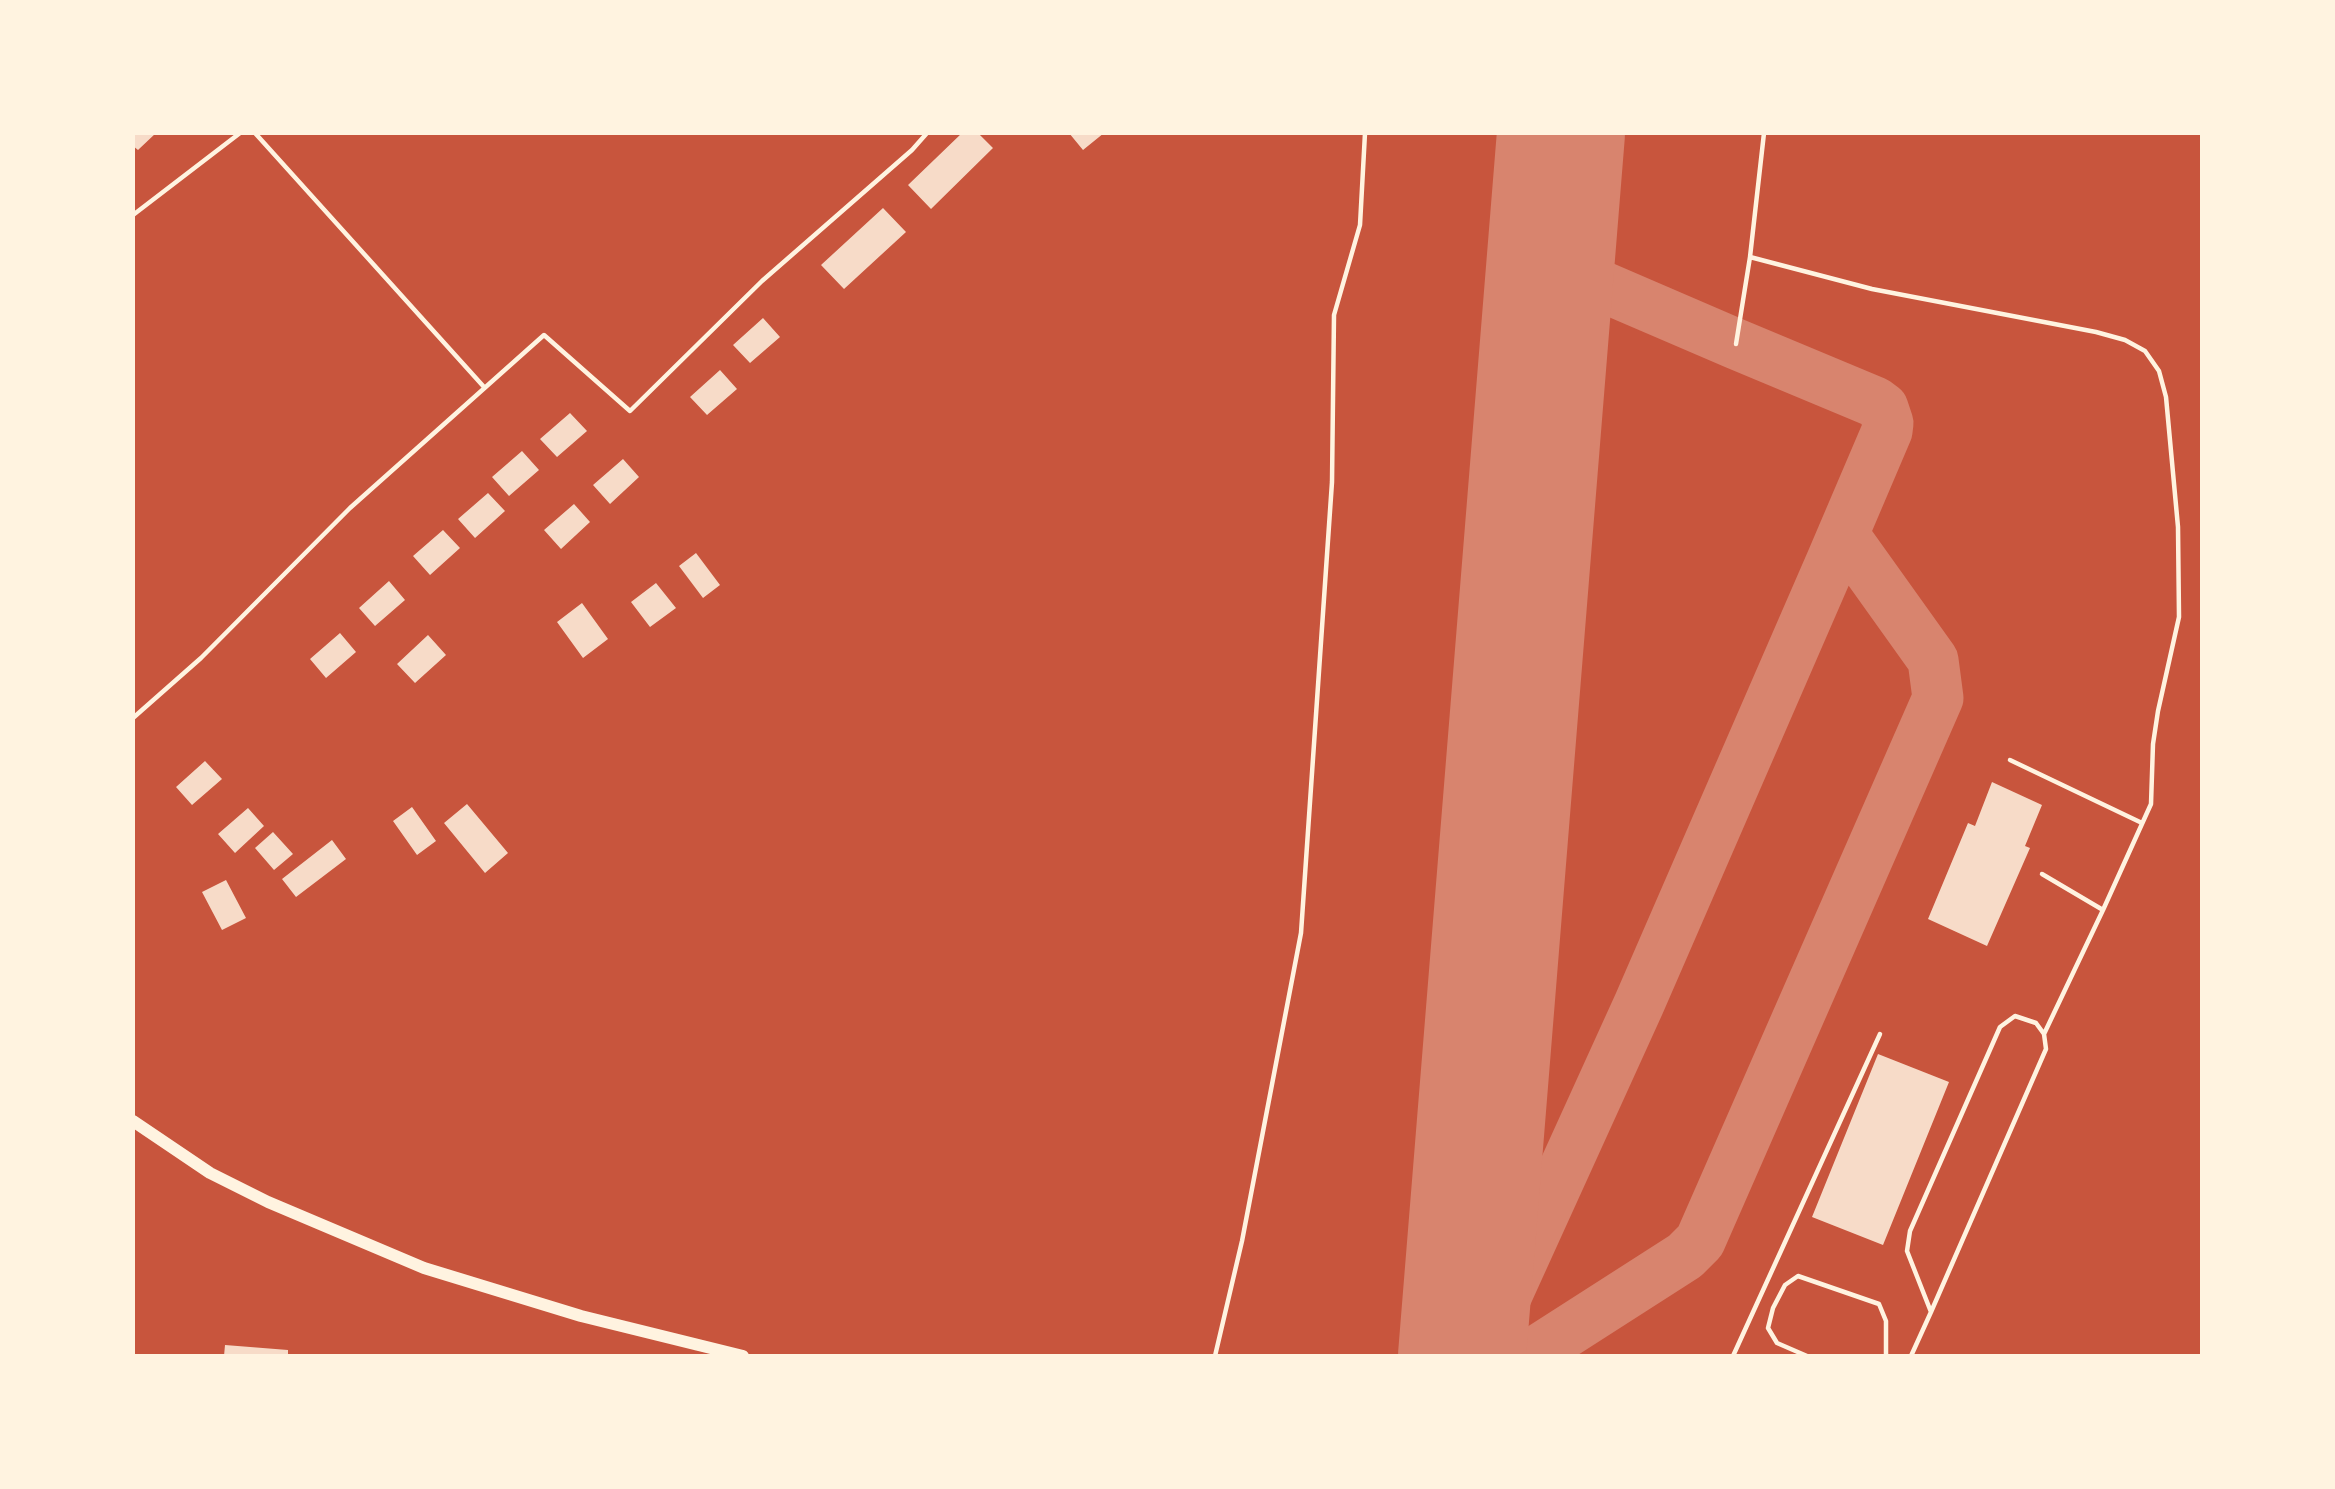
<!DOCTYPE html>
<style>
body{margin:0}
#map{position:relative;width:2335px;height:1489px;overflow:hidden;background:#c8553d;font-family:Quicksand,sans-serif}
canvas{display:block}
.frame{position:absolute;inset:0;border:135px solid #fff3e0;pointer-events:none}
</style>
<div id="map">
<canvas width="2335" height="1489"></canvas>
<div class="frame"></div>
</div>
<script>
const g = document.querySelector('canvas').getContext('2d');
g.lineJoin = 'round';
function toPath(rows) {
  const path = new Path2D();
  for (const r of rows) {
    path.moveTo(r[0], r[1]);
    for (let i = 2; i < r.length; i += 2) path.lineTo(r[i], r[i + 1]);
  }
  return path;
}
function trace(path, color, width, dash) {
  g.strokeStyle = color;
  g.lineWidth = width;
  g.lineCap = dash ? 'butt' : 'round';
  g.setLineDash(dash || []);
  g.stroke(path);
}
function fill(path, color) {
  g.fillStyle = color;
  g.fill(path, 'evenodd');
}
const taxiway = toPath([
 [1479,1356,1639,1004,1832,560,1887,431,1888,423,1883,408,1875,402,1736,344,1550,264],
 [1529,1356,1685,1256,1700,1241,1938,698,1933,660,1843,534]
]);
const runway = toPath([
 [1462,1356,1561,133]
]);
const building = toPath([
 [133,133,156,133,138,150,133,146],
 [962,133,978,133,993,148,931,209,908,185],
 [1069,133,1104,133,1083,150],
 [883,208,906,232,844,289,821,265],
 [763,318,780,337,750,363,733,345],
 [720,370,737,389,707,415,690,397],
 [570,413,587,431,557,457,540,439],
 [522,451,539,470,509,496,492,477],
 [623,459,639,477,610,504,593,485],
 [488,493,505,511,475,538,458,519],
 [574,504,590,522,561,549,544,530],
 [443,530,460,548,430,575,413,556],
 [696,553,720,585,703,598,679,566],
 [389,581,405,600,375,626,359,608],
 [656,583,676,608,650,627,631,602],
 [582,603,608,639,583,658,557,622],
 [340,633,356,652,326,678,310,659],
 [428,635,446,655,415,683,397,664],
 [205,761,222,779,192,805,176,787],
 [1992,782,2042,805,2025,846,2030,848,1987,946,1928,919,1968,823,1975,826],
 [467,804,508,853,485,873,444,823],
 [412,807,436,841,417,855,393,821],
 [248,808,264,826,235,853,218,834],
 [273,832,293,854,274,870,255,848],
 [332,840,346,859,296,897,282,879],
 [226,880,246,918,222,930,202,892],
 [1878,1054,1949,1082,1883,1245,1812,1217],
 [225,1345,288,1350,288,1356,224,1356]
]);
const service = toPath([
 [255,133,484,387],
 [133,215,240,133],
 [1750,257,1764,133],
 [1736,344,1750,257,1872,289,2096,332,2125,340,2145,351,2159,371,2166,397,2178,527,2179,617,2158,711,2153,744,2151,804,2103,910],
 [133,718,201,658,350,508,544,335,630,411,762,281,912,150,927,133],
 [2010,760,2142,823],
 [2042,874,2103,910,2044,1034],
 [1215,1356,1242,1241,1301,933,1332,482,1334,315,1360,225,1365,133],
 [1733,1356,1880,1034],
 [1807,1356,1777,1343,1768,1328,1773,1308,1785,1285,1798,1276,1879,1304,1886,1321,1886,1356],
 [1911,1356,1931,1312,2046,1049,2044,1034,2036,1023,2015,1016,2000,1027,1910,1231,1907,1251,1931,1312]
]);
const secondary = toPath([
 [133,1121,210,1173,268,1202,424,1268,581,1316,743,1356]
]);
trace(taxiway, '#d8846e', 51);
trace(runway, '#d8846e', 128);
fill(building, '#f7dbc8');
trace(service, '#fff3e0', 4.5);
trace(secondary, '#fff3e0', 12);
</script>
